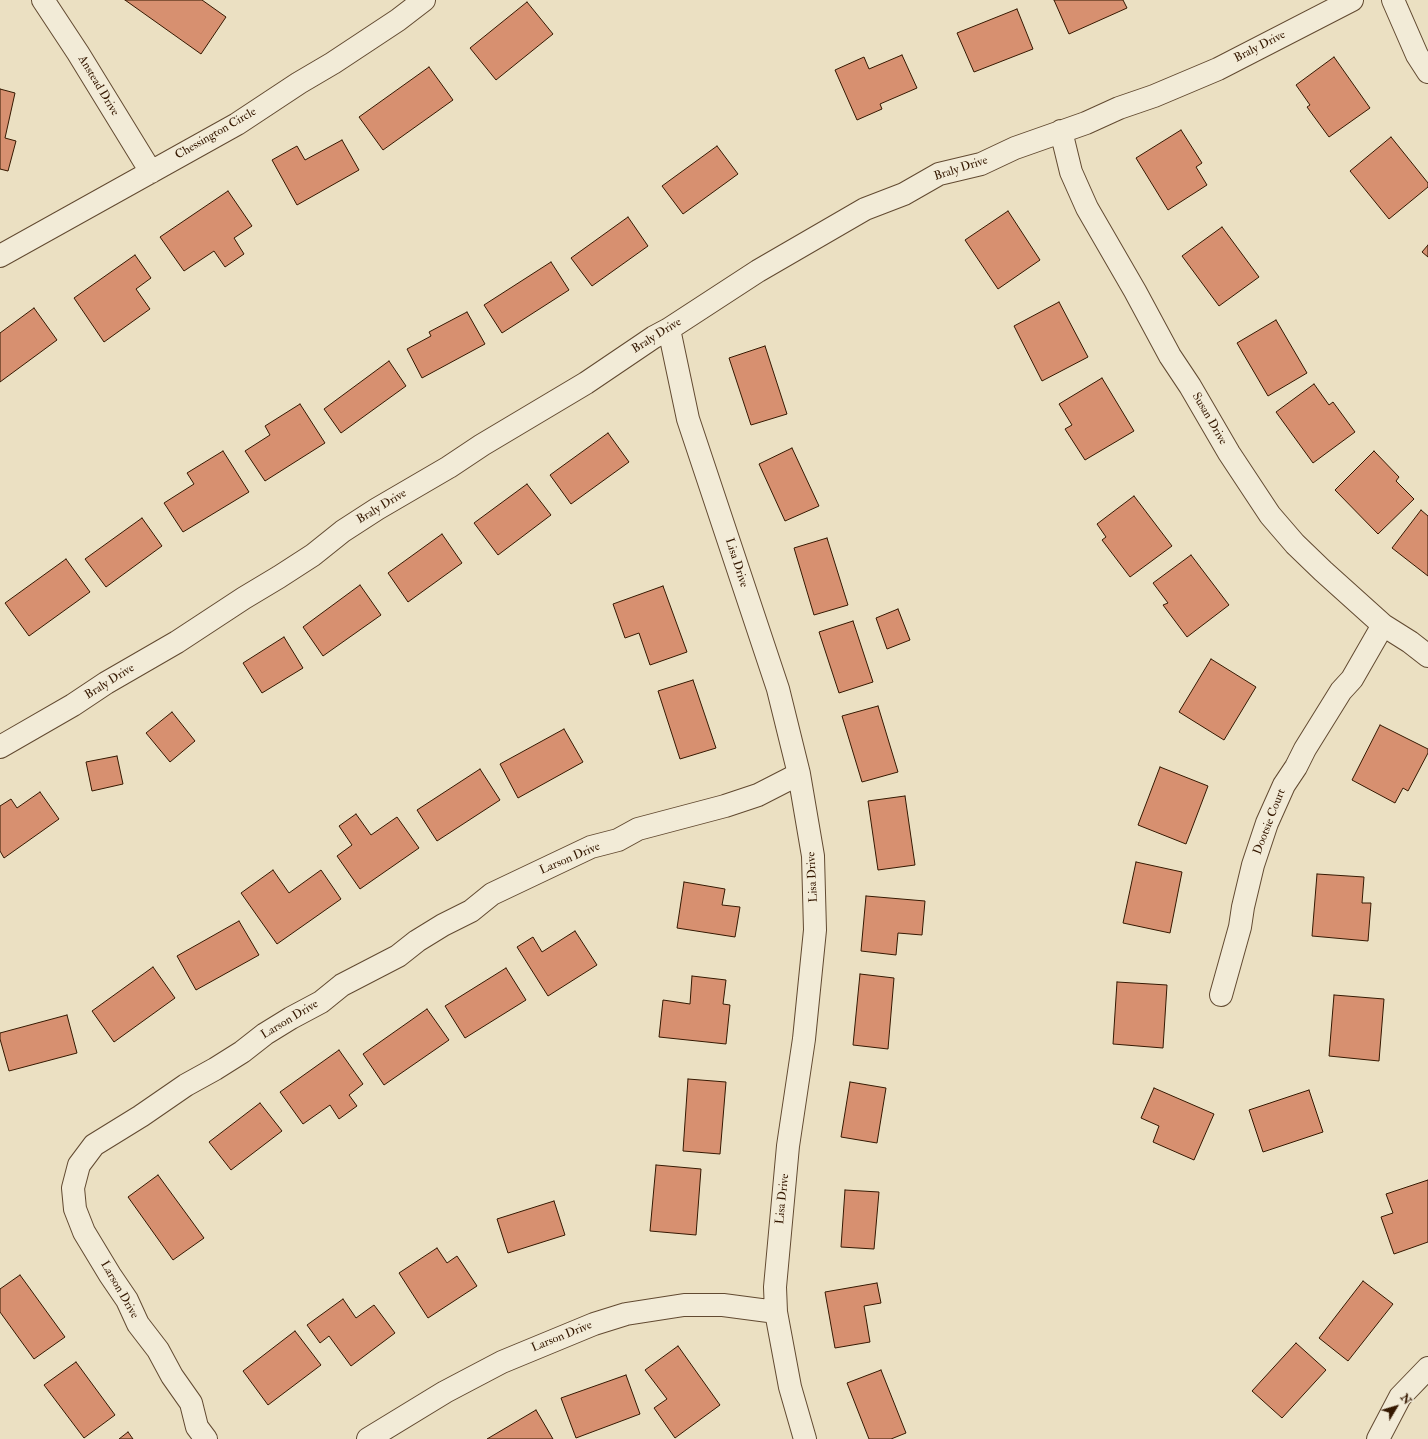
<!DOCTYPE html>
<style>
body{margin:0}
#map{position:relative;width:1428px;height:1439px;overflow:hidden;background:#ebe0c2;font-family:"IM FELL Double Pica",serif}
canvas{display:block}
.north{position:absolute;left:1376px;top:1387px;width:40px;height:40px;-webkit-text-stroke:3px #f2ebd7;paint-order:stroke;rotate:52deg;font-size:11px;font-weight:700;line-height:16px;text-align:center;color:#351801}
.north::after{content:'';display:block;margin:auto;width:14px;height:18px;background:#351801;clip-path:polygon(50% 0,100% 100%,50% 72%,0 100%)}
</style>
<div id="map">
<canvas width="1428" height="1439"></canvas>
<div class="north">N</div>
</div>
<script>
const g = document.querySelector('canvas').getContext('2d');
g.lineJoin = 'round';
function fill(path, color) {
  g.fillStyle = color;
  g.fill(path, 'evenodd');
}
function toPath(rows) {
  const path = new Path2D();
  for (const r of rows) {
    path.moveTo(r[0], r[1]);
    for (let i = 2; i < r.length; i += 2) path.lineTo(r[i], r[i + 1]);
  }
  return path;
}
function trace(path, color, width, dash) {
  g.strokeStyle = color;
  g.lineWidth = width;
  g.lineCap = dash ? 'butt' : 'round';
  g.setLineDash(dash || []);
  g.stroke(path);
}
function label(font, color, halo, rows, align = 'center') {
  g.font = font + ' "IM FELL Double Pica",serif';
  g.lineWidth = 3;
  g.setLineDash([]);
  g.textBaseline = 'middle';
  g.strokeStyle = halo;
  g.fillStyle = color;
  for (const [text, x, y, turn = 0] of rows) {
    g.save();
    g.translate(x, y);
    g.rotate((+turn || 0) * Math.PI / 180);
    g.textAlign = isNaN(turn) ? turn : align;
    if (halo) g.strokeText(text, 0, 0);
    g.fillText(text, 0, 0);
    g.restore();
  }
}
const building = toPath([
 [125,0,202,0,226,17,201,54,125,0],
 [1054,0,1123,0,1127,8,1069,34,1054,0],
 [527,2,553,34,496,80,470,48,527,2],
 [1017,9,1033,49,974,72,957,33,1017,9],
 [902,55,917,88,880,104,882,109,857,120,835,70,864,57,869,69,902,55],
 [1334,57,1370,108,1329,137,1307,107,1310,105,1296,85,1334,57],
 [429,67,453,100,383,150,359,117,429,67],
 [0,89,15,93,5,138,16,141,8,171,0,169,0,89],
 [1181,130,1202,163,1196,167,1207,185,1168,210,1136,158,1181,130],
 [1391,137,1428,183,1428,187,1389,219,1350,171,1391,137],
 [342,140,359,170,297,205,272,160,297,146,305,160,342,140],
 [717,146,738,174,683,214,662,186,717,146],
 [228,191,252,226,234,238,244,254,225,267,214,251,184,271,160,237,228,191],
 [1008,211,1040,260,998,289,965,240,1008,211],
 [628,217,648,246,592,286,571,258,628,217],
 [1222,227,1259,277,1219,306,1182,256,1222,227],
 [1428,245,1428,257,1422,252,1428,245],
 [135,255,151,278,136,289,150,309,104,342,74,298,135,255],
 [551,262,569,290,502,333,484,305,551,262],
 [1059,302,1088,357,1042,381,1014,326,1059,302],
 [34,308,57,340,0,382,0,333,34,308],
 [467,312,485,344,422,378,407,349,431,336,429,332,467,312],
 [1276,320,1307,373,1268,396,1237,343,1276,320],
 [765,346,787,414,751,425,729,358,765,346],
 [389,361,406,386,341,433,324,409,389,361],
 [1102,378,1134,431,1085,460,1065,429,1072,425,1059,404,1102,378],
 [1314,384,1329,405,1333,402,1355,432,1313,463,1276,412,1314,384],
 [300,404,325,443,265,481,245,451,270,435,265,426,300,404],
 [608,433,629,462,571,504,550,475,608,433],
 [792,448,819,506,785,521,759,464,792,448],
 [223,451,249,492,183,532,164,503,194,484,187,473,223,451],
 [1374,451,1399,477,1396,481,1414,499,1378,534,1335,490,1374,451],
 [527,484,551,515,498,555,474,523,527,484],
 [1134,496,1172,546,1130,577,1102,540,1106,537,1097,524,1134,496],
 [1421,510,1428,516,1428,576,1392,548,1421,510],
 [142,518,162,546,106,587,85,559,142,518],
 [442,534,462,563,408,602,388,573,442,534],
 [827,538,848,605,814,615,794,548,827,538],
 [1191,555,1229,605,1187,637,1163,605,1168,603,1153,583,1191,555],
 [66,559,90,592,29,636,5,603,66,559],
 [360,585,381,615,323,656,303,627,360,585],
 [663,586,687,652,650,665,639,633,625,638,613,604,663,586],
 [898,609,910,640,887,649,876,618,898,609],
 [853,621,873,682,839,693,819,632,853,621],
 [284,637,303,668,262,693,243,663,284,637],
 [1211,659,1256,687,1224,740,1179,712,1211,659],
 [693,680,716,748,680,759,658,691,693,680],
 [878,706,898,772,862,782,842,716,878,706],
 [172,712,195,741,170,762,146,733,172,712],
 [1380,725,1428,749,1428,753,1408,791,1403,788,1395,803,1352,780,1380,725],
 [564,729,583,762,518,798,500,764,564,729],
 [117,756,123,784,92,791,86,762,117,756],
 [1160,767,1208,786,1186,844,1138,825,1160,767],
 [480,769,500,800,437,841,417,810,480,769],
 [40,792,59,819,4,858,0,851,0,806,11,799,17,808,40,792],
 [905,796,915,865,878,870,868,801,905,796],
 [356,814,371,835,397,817,419,848,360,889,337,856,352,845,339,826,356,814],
 [1136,862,1182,872,1170,933,1123,923,1136,862],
 [273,870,289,893,321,870,341,899,277,944,241,893,273,870],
 [1317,874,1364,877,1362,903,1371,903,1368,941,1312,936,1317,874],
 [684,882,725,889,722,905,740,907,735,937,677,928,684,882],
 [866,896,925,901,922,935,898,933,896,955,861,951,866,896],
 [239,921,259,955,196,990,177,956,239,921],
 [575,931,597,965,548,996,517,947,533,937,542,952,575,931],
 [153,967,175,998,114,1042,92,1011,153,967],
 [506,968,526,1000,465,1038,445,1006,506,968],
 [860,974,894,978,888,1049,853,1045,860,974],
 [692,976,726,980,723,1004,730,1005,726,1044,659,1037,663,1000,690,1004,692,976],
 [1117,982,1167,985,1163,1048,1113,1044,1117,982],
 [1334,995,1384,999,1379,1061,1329,1056,1334,995],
 [427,1009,449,1040,384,1085,363,1054,427,1009],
 [67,1015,77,1053,9,1071,0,1039,0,1033,67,1015],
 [339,1050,363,1084,349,1095,357,1106,339,1119,330,1105,303,1124,280,1092,339,1050],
 [688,1079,726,1082,720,1154,683,1151,688,1079],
 [850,1082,886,1088,877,1143,841,1137,850,1082],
 [1154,1088,1214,1114,1194,1160,1153,1142,1159,1126,1141,1118,1154,1088],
 [1309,1090,1323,1132,1263,1152,1249,1110,1309,1090],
 [260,1103,282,1131,231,1170,209,1142,260,1103],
 [656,1165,701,1169,696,1235,650,1231,656,1165],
 [158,1175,204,1238,173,1260,128,1197,158,1175],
 [1428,1180,1428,1242,1394,1254,1381,1217,1393,1213,1386,1194,1428,1180],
 [845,1190,879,1192,874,1249,841,1247,845,1190],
 [554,1201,565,1235,508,1253,497,1219,554,1201],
 [437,1248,447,1263,457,1256,477,1286,428,1318,399,1273,437,1248],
 [20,1275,65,1337,34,1359,0,1312,0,1289,20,1275],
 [1363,1281,1393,1304,1348,1361,1319,1338,1363,1281],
 [877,1283,881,1303,864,1306,870,1342,835,1348,825,1292,877,1283],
 [343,1299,356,1318,374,1305,395,1333,351,1366,329,1336,320,1343,307,1325,343,1299],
 [295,1331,321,1365,268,1405,243,1371,295,1331],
 [1296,1343,1326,1370,1282,1418,1252,1391,1296,1343],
 [678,1346,720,1405,675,1438,654,1408,667,1399,645,1370,678,1346],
 [76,1362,115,1415,84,1438,44,1385,76,1362],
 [881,1370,906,1433,891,1439,869,1439,847,1383,881,1370],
 [626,1375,640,1414,576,1438,561,1398,626,1375],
 [536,1410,553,1439,487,1439,536,1410],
 [128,1432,133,1439,119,1439,128,1432]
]);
const minor = toPath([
 [43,0,78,53,151,172],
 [1393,0,1417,55,1428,72],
 [1061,131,1071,172,1087,208,1135,291,1170,356,1190,386,1229,453,1270,515,1295,544,1323,571,1383,625,1410,642,1428,656],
 [0,256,237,124,299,83,333,63,398,20,424,0],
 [669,329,688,419,778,689,799,774,813,856,815,930,804,1039,788,1146,775,1287,776,1312,790,1387,805,1439],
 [0,747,73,705,106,683,177,642,244,598,279,577,313,555,343,531,377,509,449,467,482,445,586,383,654,337,669,329,758,271,865,209,904,194,939,174,981,164,1015,148,1086,123,1119,108,1154,96,1218,69,1352,0],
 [1221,995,1240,927,1243,907,1253,865,1267,823,1284,785,1296,767,1305,749,1341,691,1352,679,1383,625],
 [206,1439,197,1427,191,1403,172,1376,158,1350,138,1324,127,1300,110,1275,84,1232,75,1209,73,1188,79,1165,94,1145,141,1116,186,1085,215,1069,242,1052,265,1034,291,1018,321,1002,342,985,398,956,417,941,443,925,471,911,492,894,591,847,618,840,638,829,725,806,758,795,799,774],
 [368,1439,445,1392,502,1362,594,1324,626,1314,684,1305,723,1305,776,1312],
 [1378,1439,1400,1397,1428,1368]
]);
const streetNames = [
 ["Braly Drive",1260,47,-27],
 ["Anstead Drive",98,86,59],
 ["Chessington Circle",216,134,-30],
 ["Braly Drive",961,169,-18],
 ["Braly Drive",657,336,-32],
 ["Susan Drive",1209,419,60],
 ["Braly Drive",382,507,-31],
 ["Lisa Drive",736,563,72],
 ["Braly Drive",110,682,-32],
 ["Dootsie Court",1270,822,-69],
 ["Larson Drive",570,859,-23],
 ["Lisa Drive",813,877,-93],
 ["Larson Drive",290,1020,-31],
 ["Lisa Drive",783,1199,-84],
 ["Larson Drive",119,1290,60],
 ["Larson Drive",562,1337,-22]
];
fill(building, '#d79070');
trace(building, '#351801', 1);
trace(minor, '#624a31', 24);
trace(minor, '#f2ebd7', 22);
label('12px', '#351801', '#f2ebd7', streetNames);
</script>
